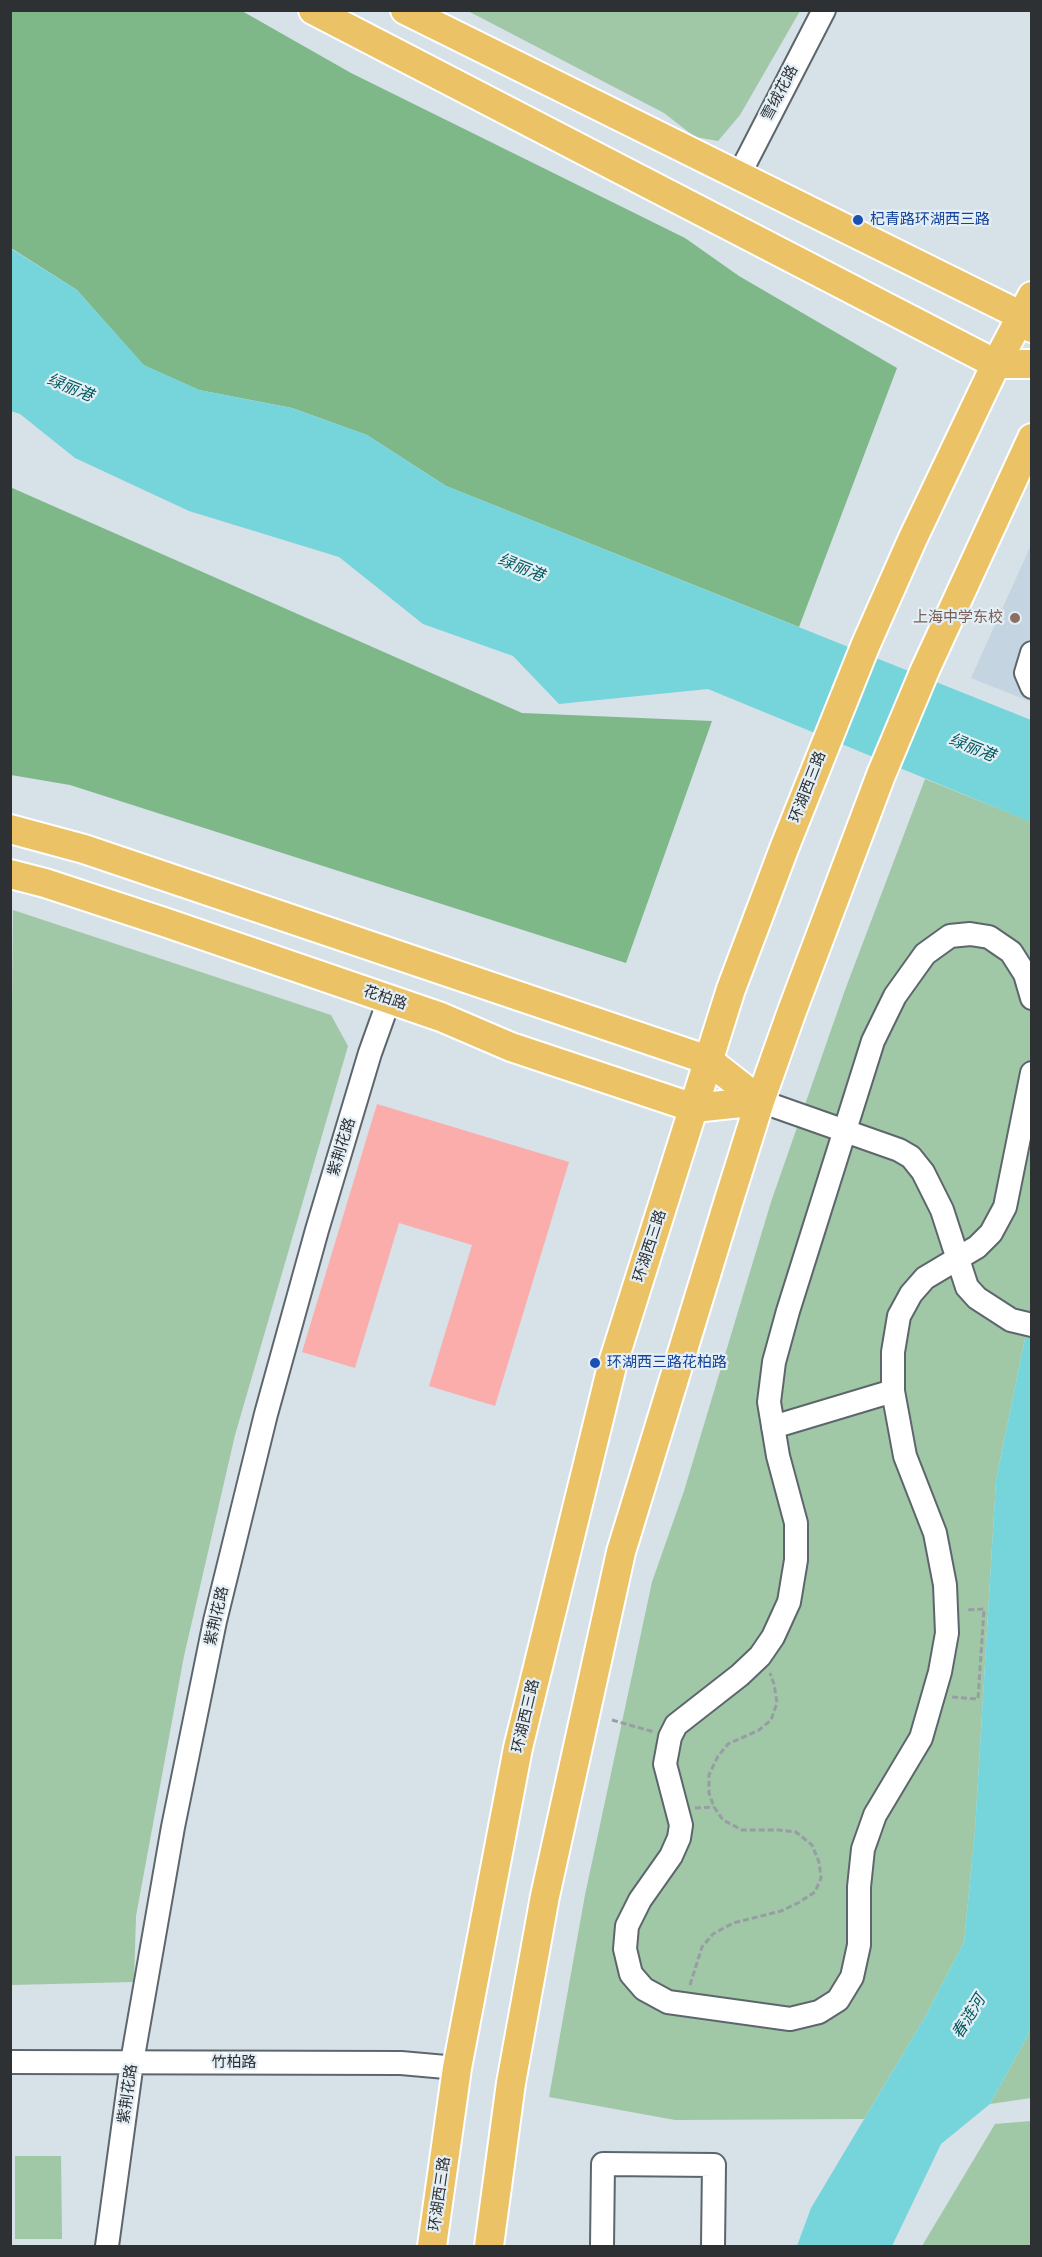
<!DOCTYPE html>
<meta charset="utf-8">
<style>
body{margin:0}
#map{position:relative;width:1042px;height:2257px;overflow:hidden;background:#d6e1e8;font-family:"Noto Sans",sans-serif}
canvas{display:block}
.frame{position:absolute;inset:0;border:12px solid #2d3134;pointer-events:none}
</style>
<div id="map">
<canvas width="1042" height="2257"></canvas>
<div class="frame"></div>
</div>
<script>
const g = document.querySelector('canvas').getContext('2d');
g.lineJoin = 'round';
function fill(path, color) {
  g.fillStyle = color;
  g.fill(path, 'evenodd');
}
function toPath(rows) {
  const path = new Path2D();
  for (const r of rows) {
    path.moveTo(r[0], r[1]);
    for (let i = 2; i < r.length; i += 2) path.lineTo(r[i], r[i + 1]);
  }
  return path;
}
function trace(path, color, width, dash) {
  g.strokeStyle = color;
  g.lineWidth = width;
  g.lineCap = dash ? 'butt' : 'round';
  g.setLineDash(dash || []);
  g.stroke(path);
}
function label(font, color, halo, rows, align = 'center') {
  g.font = font + ' "Noto Sans","Noto Sans SC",sans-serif';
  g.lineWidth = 4.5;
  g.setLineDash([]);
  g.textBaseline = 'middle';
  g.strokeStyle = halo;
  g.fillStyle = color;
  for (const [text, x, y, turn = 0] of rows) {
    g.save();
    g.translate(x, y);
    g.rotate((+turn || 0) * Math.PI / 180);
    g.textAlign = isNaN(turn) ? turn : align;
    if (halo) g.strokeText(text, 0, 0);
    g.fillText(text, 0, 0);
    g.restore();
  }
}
const built = toPath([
 [1031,545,1031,702,971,678]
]);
const green = toPath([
 [468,11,800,11,740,115,718,141,695,137,664,113],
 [925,779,1032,822,1031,1309,996,1480,975,1830,964,1942,925,2017,864,2119,675,2120,549,2097,585,1895,652,1582,684,1491,771,1202,845,990],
 [13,910,331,1015,348,1046,235,1435,184,1656,136,1916,134,1982,11,1985,10,1192],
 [1031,2025,1031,2098,990,2104,1027,2037],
 [1031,2121,1031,2246,922,2246,995,2124],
 [15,2156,61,2156,62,2239,15,2239]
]);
const forest = toPath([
 [10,11,242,11,351,73,685,238,739,276,897,368,799,627,446,486,367,435,292,408,199,390,143,365,77,290,11,248],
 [10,487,522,713,712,721,626,963,70,785,11,775]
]);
const water = toPath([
 [10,248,77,290,144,365,199,390,292,408,367,435,446,486,1031,720,1031,822,708,689,559,704,513,656,423,624,339,557,189,511,75,458,20,414,11,411],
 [1031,1309,1031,2025,1027,2037,990,2104,941,2144,892,2246,797,2246,811,2208,925,2017,964,1942,975,1830,996,1480]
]);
const building = toPath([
 [377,1104,569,1162,495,1406,429,1386,472,1245,399,1223,355,1368,302,1352]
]);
const path = toPath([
 [952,1697,978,1699,984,1609,966,1610],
 [612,1720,654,1732],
 [695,1808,714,1807],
 [690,1985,702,1947,713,1934,733,1923,781,1911,798,1903,815,1892,821,1878,819,1862,812,1845,796,1832,779,1830,742,1830,723,1820,714,1807,709,1793,709,1775,718,1756,728,1744,759,1730,771,1720,777,1703,774,1684,770,1673]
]);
const minor = toPath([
 [738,177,824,10],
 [1032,653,1026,673,1032,687],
 [1032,998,1025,974,1011,952,989,937,970,934,950,936,925,954,895,996,873,1041,788,1311,774,1362,769,1402,778,1456,796,1523,796,1560,789,1602,773,1637,760,1656,740,1675,676,1725,670,1737,665,1764,681,1825,679,1838,671,1856,640,1900,627,1926,625,1949,631,1974,644,1989,668,2002,790,2019,819,2012,838,2000,852,1977,859,1945,859,1887,863,1849,875,1815,921,1738,940,1672,947,1633,945,1585,935,1533,905,1456,893,1391,893,1352,899,1316,911,1294,925,1278,977,1247,991,1233,1005,1207,1032,1073],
 [760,1101,899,1150,911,1157,923,1172,942,1210,967,1287,977,1298,1011,1320,1032,1325],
 [773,1427,893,1391],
 [10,2062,401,2063,457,2068],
 [107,2246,132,2062,173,1827,215,1621,266,1414,317,1230,370,1053,389,1000],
 [602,2246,603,2164,714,2165,713,2246]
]);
const major = toPath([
 [313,10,996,364,1032,364],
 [405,10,1020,315,1032,328],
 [10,829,84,849,708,1060,760,1101],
 [10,874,45,883,164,922,441,1017,511,1047,694,1108,760,1101],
 [432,2246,457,2068,518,1748,612,1366,731,989,785,846,866,644,913,538,996,364,1032,296],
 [489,2246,511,2083,545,1896,621,1552,728,1203,760,1101,792,1011,881,775,925,670,1032,438]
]);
const markers = [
 [858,220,6,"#1a4fb4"],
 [1015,618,6,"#8d6e63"],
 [595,1363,6,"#1a4fb4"]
];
const streetNames = [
 ["雪绒花路",780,93,-62],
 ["环湖西三路",808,787,-69],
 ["花柏路",385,998,19],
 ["紫荆花路",342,1147,-73],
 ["环湖西三路",650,1246,-72],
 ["紫荆花路",217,1616,-77],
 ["环湖西三路",526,1716,-77],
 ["竹柏路",234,2063],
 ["紫荆花路",128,2094,-82],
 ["环湖西三路",440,2194,-82]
];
const transitNames = [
 ["杞青路环湖西三路",870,220],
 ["环湖西三路花柏路",607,1363]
];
const educationNames = [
 ["上海中学东校",1003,618]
];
const waterNames = [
 ["绿丽港",70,388,22],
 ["绿丽港",521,568,22],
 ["绿丽港",972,748,22],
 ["春涟河",969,2017,-58]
];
fill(built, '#c4d5e1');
fill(green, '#a0c7a6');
fill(forest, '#7eb889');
fill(water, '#76d5db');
fill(building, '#faadab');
trace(minor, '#5d666c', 26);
trace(major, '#fff', 32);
trace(path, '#969ea4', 3, [6, 3]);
trace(minor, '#fff', 22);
trace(major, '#ebc266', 28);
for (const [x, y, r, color] of markers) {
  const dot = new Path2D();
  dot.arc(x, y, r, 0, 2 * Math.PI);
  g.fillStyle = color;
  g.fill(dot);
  trace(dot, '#e4eef5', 2);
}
label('15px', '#2d3134', '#e4eef5', streetNames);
label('15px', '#164399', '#e4eef5', transitNames, 'left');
label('15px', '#785e54', '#e4eef5', educationNames, 'right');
label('italic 16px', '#00595d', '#e4eef5', waterNames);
</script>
